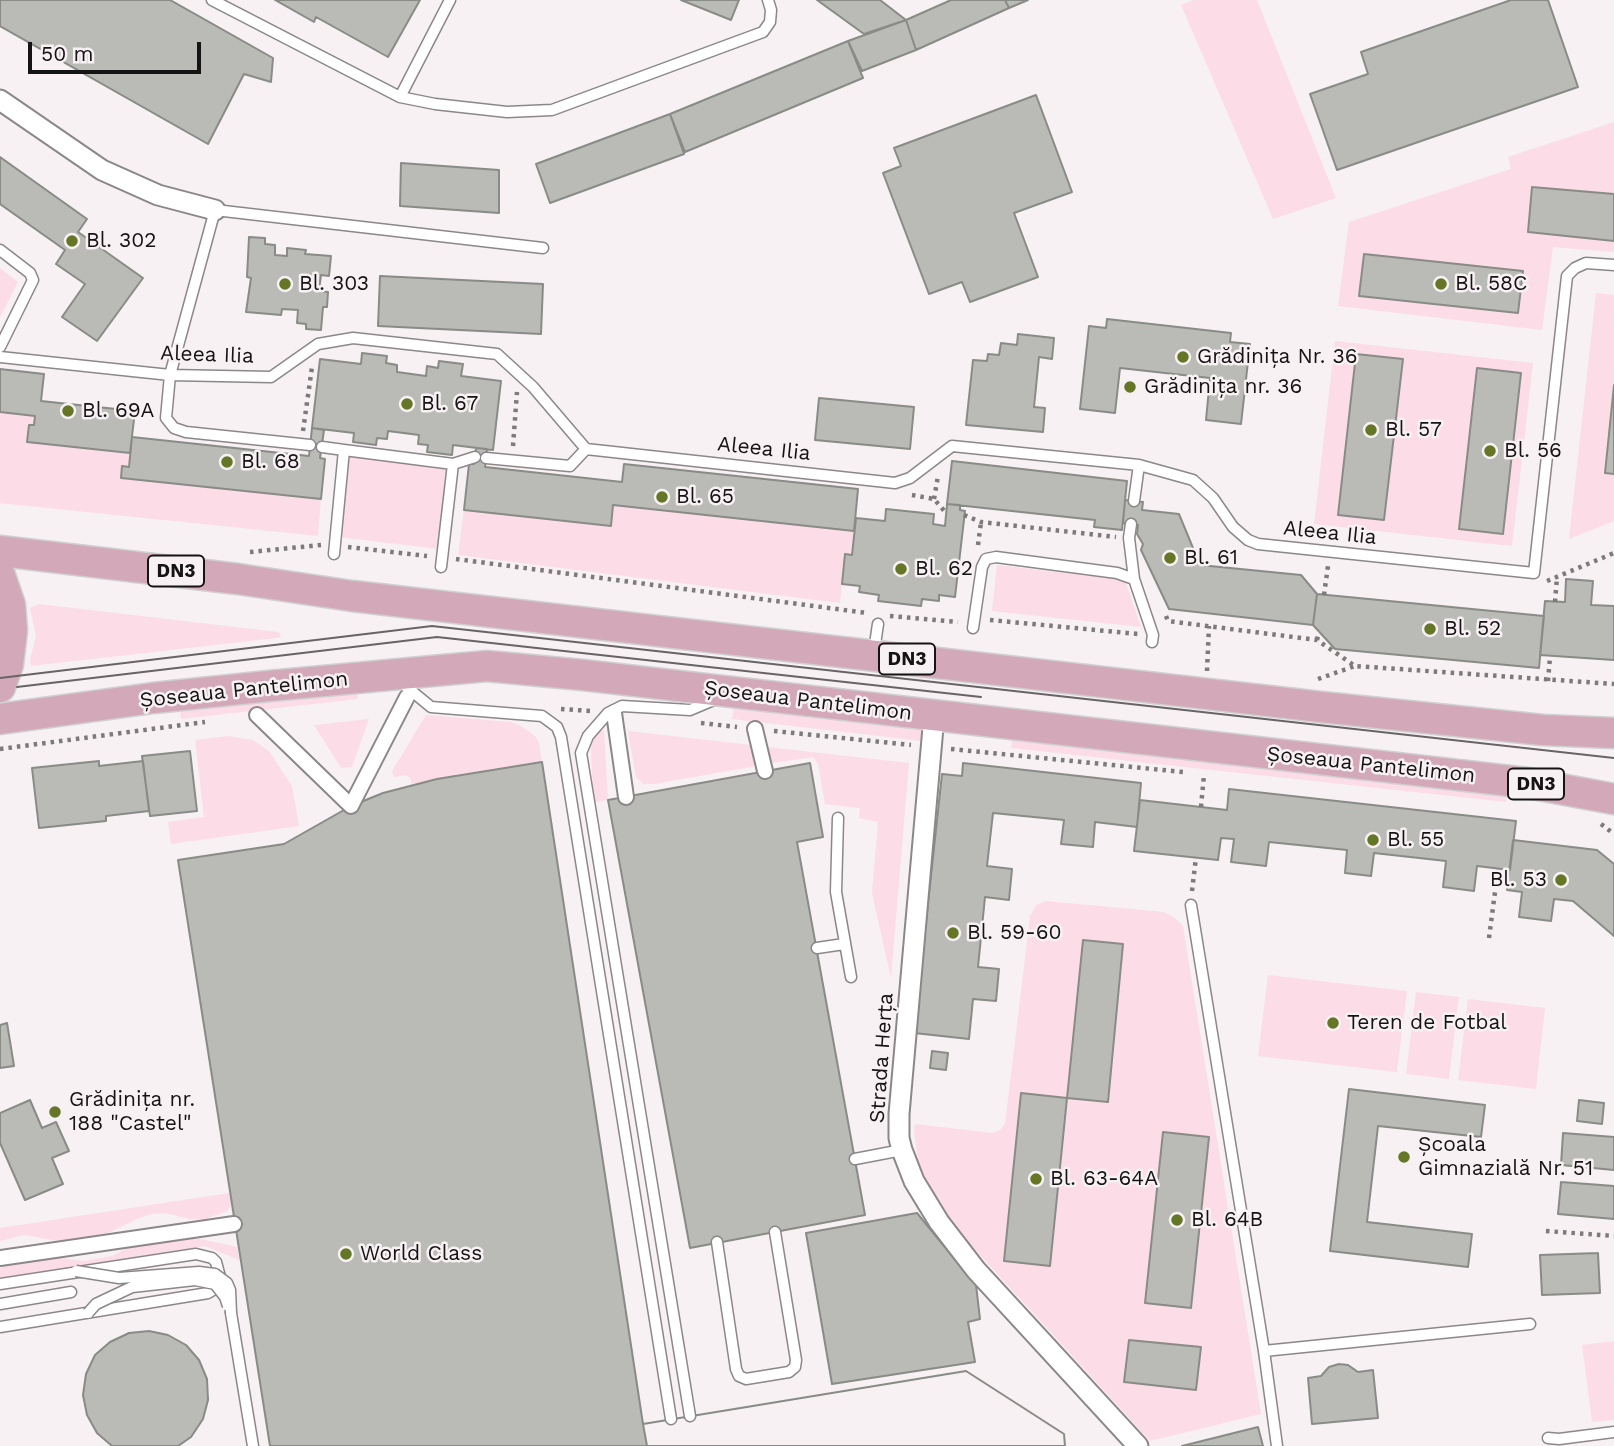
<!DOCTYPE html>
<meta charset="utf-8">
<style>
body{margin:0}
#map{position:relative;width:1614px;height:1446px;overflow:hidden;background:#f7f1f3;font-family:"Work Sans",sans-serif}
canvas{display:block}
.scale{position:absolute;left:28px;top:42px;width:173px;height:32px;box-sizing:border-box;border:4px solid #151313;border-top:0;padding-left:9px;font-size:21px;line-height:24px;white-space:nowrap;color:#151313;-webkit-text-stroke:5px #f7f1f3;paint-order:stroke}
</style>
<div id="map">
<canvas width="1614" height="1446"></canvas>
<div class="scale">50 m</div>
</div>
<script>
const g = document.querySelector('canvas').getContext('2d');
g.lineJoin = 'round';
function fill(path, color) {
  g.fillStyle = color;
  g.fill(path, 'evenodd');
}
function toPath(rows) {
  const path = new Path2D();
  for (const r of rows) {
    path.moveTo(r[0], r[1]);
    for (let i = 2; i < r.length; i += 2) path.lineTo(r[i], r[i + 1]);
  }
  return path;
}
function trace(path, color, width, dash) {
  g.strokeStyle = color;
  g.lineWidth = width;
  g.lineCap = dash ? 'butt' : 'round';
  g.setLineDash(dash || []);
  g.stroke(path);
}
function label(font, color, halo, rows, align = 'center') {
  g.font = font + ' "Work Sans",sans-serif';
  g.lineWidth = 5;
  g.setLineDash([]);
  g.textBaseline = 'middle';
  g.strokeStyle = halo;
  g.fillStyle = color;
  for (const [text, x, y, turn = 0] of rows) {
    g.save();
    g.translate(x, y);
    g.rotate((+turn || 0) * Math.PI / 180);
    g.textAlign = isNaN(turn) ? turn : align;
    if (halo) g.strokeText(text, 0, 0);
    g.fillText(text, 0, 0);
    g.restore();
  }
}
const green = toPath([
 [1194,0,1257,0,1336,198,1273,219,1181,5],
 [1614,122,1614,252,1553,247,1542,330,1338,306,1349,222,1511,169,1508,157],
 [0,268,18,282,0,317],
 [1596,293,1614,295,1614,521,1569,539],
 [1335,341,1533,363,1512,546,1314,524],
 [0,412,35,416,34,425,29,425,27,442,130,453,129,467,122,466,122,478,321,499,318,536,0,503],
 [349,457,449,469,439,549,339,537],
 [613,505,854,531,852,555,845,554,840,603,458,555,464,510,611,526],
 [997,565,1125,580,1141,627,992,611],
 [39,604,278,632,281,634,280,637,276,638,31,666,30,659,36,636,30,608],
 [356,682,358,699,181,719,179,702],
 [735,699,924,721,922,741,732,719],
 [426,715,511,722,521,726,535,736,539,743,542,762,412,784,410,778,406,775,394,777,392,771],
 [369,719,352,767,341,768,314,725],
 [604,730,608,800,593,802,591,746,594,738,599,732],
 [628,731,751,745,756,766,654,784,643,784,636,777],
 [1013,731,1508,784,1506,802,1011,748],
 [229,736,253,740,269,751,292,786,299,826,171,844,168,822,204,817,195,740],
 [768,747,909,763,891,978,872,893,878,822,859,818,860,808,825,804,818,764,813,757,771,763],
 [1046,901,1164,912,1175,918,1183,926,1261,1414,1150,1441,948,1220,930,1190,918,1162,914,1131,915,1124,993,1133,1001,1129,1005,1124,1030,916,1036,905],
 [1268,975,1407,991,1397,1072,1258,1056],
 [1416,992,1459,997,1449,1079,1406,1074],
 [1468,999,1545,1008,1536,1089,1458,1080],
 [229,1193,231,1205,227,1211,205,1219,189,1219,166,1213,152,1214,139,1218,106,1234,92,1237,59,1241,24,1235,0,1241,0,1228],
 [178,1238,200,1239,237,1247,239,1260,205,1246,0,1278,0,1268,14,1262,52,1257,85,1261,112,1256,135,1244],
 [1614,1341,1614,1420,1592,1422,1582,1345]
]);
const building = toPath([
 [0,0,170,0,273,58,271,82,244,74,208,144,0,26,0,0],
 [275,0,420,0,388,57,316,17,314,22,275,0],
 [681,0,739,0,731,20,681,0],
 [817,0,880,0,906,20,864,34,817,0],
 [951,0,1005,0,1009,8,916,50,906,20,951,0],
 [1005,0,1028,0,1009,8,1005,0],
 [1511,0,1548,0,1578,87,1337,170,1310,94,1368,74,1361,52,1511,0],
 [906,20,916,50,862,71,848,41,906,20],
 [848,41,863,78,685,152,670,114,848,41],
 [1036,95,1072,192,1014,213,1038,277,970,302,962,282,929,294,883,173,901,166,894,148,1036,95],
 [670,114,684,154,550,203,536,164,670,114],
 [0,157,87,219,78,232,143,278,97,341,62,317,85,284,56,264,65,250,0,204,0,157],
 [401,163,499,170,499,213,400,206,401,163],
 [1532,187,1614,194,1614,241,1528,232,1532,187],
 [249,237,265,238,265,244,275,245,275,255,287,256,287,248,306,250,305,254,331,256,329,276,321,275,319,291,328,292,327,307,323,307,321,330,306,329,306,324,297,323,298,310,282,309,281,315,246,312,251,278,247,277,249,237],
 [1364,254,1523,271,1518,313,1359,296,1364,254],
 [380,276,543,284,541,334,378,326,380,276],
 [1107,319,1231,333,1230,342,1250,344,1241,424,1206,420,1210,378,1120,368,1115,413,1080,409,1089,326,1106,328,1107,319],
 [1018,334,1054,338,1052,359,1039,357,1034,407,1045,408,1043,432,966,425,973,360,987,361,988,354,999,355,1001,343,1017,345,1018,334],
 [362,353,387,356,386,363,397,365,397,372,426,376,427,366,438,368,439,361,463,364,461,376,501,381,493,450,453,445,452,455,427,452,428,445,418,444,419,435,388,431,387,439,377,438,376,445,353,442,354,433,312,428,320,359,361,364,362,353],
 [1356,354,1403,359,1384,520,1338,515,1356,354],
 [1477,368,1521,373,1503,534,1459,529,1477,368],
 [0,369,44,374,41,401,135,411,130,453,27,442,29,425,34,425,35,416,0,412,0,369],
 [1614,385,1614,474,1605,473,1614,385],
 [819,398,914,407,910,449,815,440,819,398],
 [312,428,324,430,320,458,325,459,321,499,121,478,122,466,129,467,132,437,309,456,312,428],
 [476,448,487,449,485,467,622,482,624,464,858,489,854,531,613,505,611,526,464,510,469,464,474,464,476,448],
 [952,461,1127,481,1122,530,1094,527,1095,520,947,504,952,461],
 [1125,500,1143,502,1142,510,1179,514,1200,565,1301,575,1317,594,1313,625,1169,609,1141,550,1143,544,1137,534,1138,525,1123,523,1125,500],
 [947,504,960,505,960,510,965,511,955,597,939,595,939,601,922,599,921,606,878,601,879,595,859,592,860,586,842,584,845,554,852,555,856,518,885,521,886,509,934,514,933,524,945,526,947,504],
 [1566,579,1593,581,1591,605,1614,606,1614,660,1540,655,1545,601,1565,602,1566,579],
 [1317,594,1544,616,1539,668,1335,649,1313,625,1317,594],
 [190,751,197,811,150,816,142,756,190,751],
 [99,761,99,766,143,761,149,811,106,816,106,821,39,828,32,768,99,761],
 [542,762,643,1424,966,1371,1064,1434,1065,1446,270,1446,178,860,284,844,351,806,383,793,437,779,542,762],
 [810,763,823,837,797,842,865,1215,690,1248,608,800,810,763],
 [963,763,1141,783,1137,827,1095,822,1093,847,1061,844,1064,820,993,813,987,866,1012,869,1009,900,985,897,978,967,999,969,996,1001,973,999,969,1039,914,1033,942,774,962,776,963,763],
 [1229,789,1516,821,1510,870,1477,866,1474,891,1443,887,1446,861,1374,853,1371,876,1345,873,1347,850,1269,842,1266,866,1231,862,1234,839,1221,838,1218,860,1134,851,1140,800,1227,810,1229,789],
 [1513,840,1597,850,1614,864,1614,936,1573,901,1554,899,1551,921,1519,917,1522,892,1507,890,1513,840],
 [1083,940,1123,944,1108,1102,1067,1098,1083,940],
 [7,1023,14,1066,0,1068,0,1025,7,1023],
 [932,1051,948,1053,946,1070,930,1068,932,1051],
 [1349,1089,1485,1105,1481,1137,1378,1126,1367,1222,1472,1234,1468,1267,1330,1251,1349,1089],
 [1021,1093,1067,1098,1050,1266,1004,1261,1021,1093],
 [30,1100,42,1128,56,1122,69,1151,52,1158,63,1184,25,1200,0,1143,0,1113,30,1100],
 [1579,1100,1604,1103,1602,1124,1577,1121,1579,1100],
 [1163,1132,1209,1137,1191,1308,1145,1303,1163,1132],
 [1563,1133,1614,1137,1614,1170,1561,1165,1563,1133],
 [1561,1182,1614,1186,1614,1219,1558,1214,1561,1182],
 [917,1213,976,1285,980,1319,968,1322,975,1362,832,1384,806,1233,917,1213],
 [1598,1253,1600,1293,1542,1295,1540,1255,1598,1253],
 [149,1331,168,1335,186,1345,199,1360,207,1379,208,1400,203,1419,191,1437,178,1446,112,1446,97,1433,87,1415,83,1395,86,1374,95,1355,110,1342,129,1333,149,1331],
 [1129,1340,1201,1347,1196,1390,1124,1382,1129,1340],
 [1339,1364,1348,1365,1358,1372,1373,1370,1378,1418,1312,1424,1308,1378,1321,1376,1329,1367,1339,1364],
 [966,1371,1064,1434,1065,1446,647,1446,643,1424,966,1371],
 [1258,1427,1263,1446,1182,1446,1258,1427]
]);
const path = toPath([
 [303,431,312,367],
 [513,446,517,392],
 [912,495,934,499,946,513],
 [934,499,938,476],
 [964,515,981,522,1116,537],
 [978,545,981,522],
 [348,547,427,556],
 [250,552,321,545],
 [456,559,867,613],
 [1547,581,1614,553],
 [1324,595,1328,566],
 [1555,602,1557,577],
 [890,616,958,622],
 [1166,616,1168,621,1317,640,1355,666,1614,684],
 [990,620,1138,634],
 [1317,640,1319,632],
 [1207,671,1209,626],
 [1318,679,1355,666],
 [1548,681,1550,657],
 [561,709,591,711],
 [701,723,737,727],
 [774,731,911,745],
 [0,749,205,722],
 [951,749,1183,772],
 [1201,807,1204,775],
 [1601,824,1614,834],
 [1192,891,1196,857],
 [1489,938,1498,869],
 [1546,1231,1614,1236]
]);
const service = toPath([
 [212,0,400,97,435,104,507,112,552,110,763,32,770,22,771,10,768,0],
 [400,97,450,0],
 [0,250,30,273,33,280,0,347],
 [0,357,170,375,271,377,318,344,353,338,497,354,533,387,586,449,895,483,910,478,952,446,1139,465,1193,480,1213,498,1233,527,1248,540,1258,544,1534,573,1567,276,1575,268,1586,263,1614,265],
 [310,445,186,432,174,428,166,418,170,375,215,210,543,248],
 [322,447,344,450],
 [486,458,570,466,586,449],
 [453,464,475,457],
 [1134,501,1139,465],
 [1131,524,1129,538,1134,579],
 [334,554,344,450,453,464,441,567],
 [973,628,982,567,986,559,996,557,1117,573,1134,579,1153,635,1152,642],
 [874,651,878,624],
 [397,679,431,707,542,716,557,727,561,737,671,1419],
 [838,818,836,892,851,977],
 [1191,905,1264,1351,1277,1446],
 [817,948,844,944],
 [855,1159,902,1150],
 [717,1242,736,1369,739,1376,746,1379,789,1372,795,1367,796,1360,775,1232],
 [0,1284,196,1254,212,1258,216,1262,220,1277,213,1290,208,1293,0,1327],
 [0,1304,71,1292],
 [231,1313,253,1446],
 [1264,1351,1530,1324],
 [690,1416,581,753,588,736,608,713,622,706,690,710,716,699],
 [1548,1438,1559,1439,1614,1432]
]);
const pedestrian = toPath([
 [614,713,626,797],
 [257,715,351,806,407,697],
 [755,729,765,771],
 [0,1258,234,1224]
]);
const minor = toPath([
 [0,100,102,170,158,195,215,210],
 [934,716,899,1114,899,1138,902,1150,914,1181,939,1222,976,1270,1138,1446]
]);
const primary = toPath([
 [0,551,238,579,352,596,1321,707,1543,730,1614,733],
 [0,576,10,605,12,630,8,664,0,687],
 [0,719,153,698,269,686,487,666,583,675,1528,783,1614,799]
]);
const tram = toPath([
 [0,678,432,626,1614,758],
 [17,687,437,637,981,697]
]);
const serviceBridge = toPath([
 [76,1271,119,1278,199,1272,215,1274,227,1283,230,1290,231,1313],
 [88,1313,96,1304,132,1287,195,1280,215,1284,225,1297,228,1306]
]);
const markers = [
 [72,241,7,"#657726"],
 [285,284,7,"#657726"],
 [1441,284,7,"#657726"],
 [1183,357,7,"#657726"],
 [1130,387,7,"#657726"],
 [407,404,7,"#657726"],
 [68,411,7,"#657726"],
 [1371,430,7,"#657726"],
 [1490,451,7,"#657726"],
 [227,462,7,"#657726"],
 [662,497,7,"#657726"],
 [1170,558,7,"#657726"],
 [901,569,7,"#657726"],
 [1430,629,7,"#657726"],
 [1373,840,7,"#657726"],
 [1561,880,7,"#657726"],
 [953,933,7,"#657726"],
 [1333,1023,7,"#657726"],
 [55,1112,7,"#657726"],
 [1404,1157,7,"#657726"],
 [1036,1179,7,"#657726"],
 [1177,1220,7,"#657726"],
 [346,1254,7,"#657726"]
];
const shields = [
 [176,571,56],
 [907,659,56],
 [1536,784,56]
];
const shieldNames = [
 ["DN3",176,571],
 ["DN3",907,659],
 ["DN3",1536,784]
];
const poiNames = [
 ["Bl. 302",86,241],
 ["Bl. 303",299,284],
 ["Bl. 58C",1455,284],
 ["Grădinița Nr. 36",1197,357],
 ["Grădinița nr. 36",1144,387],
 ["Bl. 67",421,404],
 ["Bl. 69A",82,411],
 ["Bl. 57",1385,430],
 ["Bl. 56",1504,451],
 ["Bl. 68",241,462],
 ["Bl. 65",676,497],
 ["Bl. 61",1184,558],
 ["Bl. 62",915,569],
 ["Bl. 52",1444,629],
 ["Bl. 55",1387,840],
 ["Bl. 53",1547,880,"right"],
 ["Bl. 59-60",967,933],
 ["Teren de Fotbal",1347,1023],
 ["Grădinița nr.",69,1100],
 ["188 \"Castel\"",69,1124],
 ["Școala",1418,1145],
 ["Gimnazială Nr. 51",1418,1169],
 ["Bl. 63-64A",1050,1179],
 ["Bl. 64B",1191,1220],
 ["World Class",360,1254]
];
const streetNames = [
 ["Aleea Ilia",207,355,2],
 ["Aleea Ilia",764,449,6],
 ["Aleea Ilia",1330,533,6],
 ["Șoseaua Pantelimon",244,690,-6],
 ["Șoseaua Pantelimon",808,701,7],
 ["Șoseaua Pantelimon",1371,765,6],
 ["Strada Herța",882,1058,-86]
];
fill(green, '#fcdce7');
fill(building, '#babbb6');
trace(building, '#898b86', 2);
trace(service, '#8c8789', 13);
trace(pedestrian, '#8c8789', 18);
trace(minor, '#8c8789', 23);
trace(primary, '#d0d0d0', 33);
trace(path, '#7d7a7b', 4.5, [3.5, 5]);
trace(service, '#fff', 10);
trace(pedestrian, '#fff', 14);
trace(minor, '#fff', 19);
trace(primary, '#d3a8b9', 30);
trace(tram, '#686465', 2);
trace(serviceBridge, '#8c8789', 13, []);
trace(serviceBridge, '#fff', 10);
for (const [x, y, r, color] of markers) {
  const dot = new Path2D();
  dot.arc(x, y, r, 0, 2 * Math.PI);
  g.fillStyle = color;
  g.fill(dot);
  trace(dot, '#f7f1f3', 2.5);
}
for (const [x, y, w] of shields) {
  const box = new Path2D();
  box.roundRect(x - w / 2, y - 15.5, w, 31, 5);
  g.fillStyle = '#f7f1f3';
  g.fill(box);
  trace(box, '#151313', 2);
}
label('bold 19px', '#151313', null, shieldNames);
label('21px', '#151313', '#f7f1f3', poiNames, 'left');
label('21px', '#151313', '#f7f1f3', streetNames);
</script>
